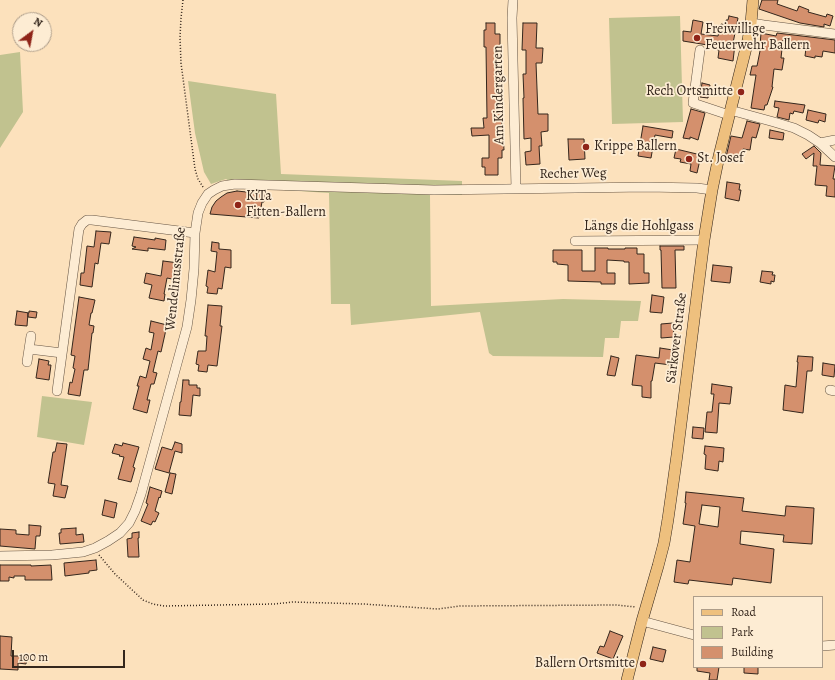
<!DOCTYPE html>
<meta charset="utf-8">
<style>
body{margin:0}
#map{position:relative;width:835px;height:680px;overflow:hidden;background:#fce1bc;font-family:Alegreya,serif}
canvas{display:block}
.legend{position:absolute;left:693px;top:596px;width:130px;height:72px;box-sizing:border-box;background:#fdecd3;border:1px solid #ad9d8a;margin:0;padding:5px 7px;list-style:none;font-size:12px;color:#34261c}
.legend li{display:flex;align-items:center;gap:8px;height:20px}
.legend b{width:20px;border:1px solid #ad9d8a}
.north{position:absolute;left:12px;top:12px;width:40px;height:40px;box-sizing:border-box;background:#fdecd3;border:1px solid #ad9d8a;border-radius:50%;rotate:32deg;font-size:11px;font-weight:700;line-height:16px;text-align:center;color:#34261c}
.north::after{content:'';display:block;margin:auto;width:14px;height:18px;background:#8f2418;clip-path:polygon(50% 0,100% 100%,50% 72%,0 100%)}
.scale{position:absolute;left:12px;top:650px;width:113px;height:18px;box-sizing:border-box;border:2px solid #34261c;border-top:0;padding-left:5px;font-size:12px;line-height:14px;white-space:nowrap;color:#34261c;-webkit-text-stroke:3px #fdecd3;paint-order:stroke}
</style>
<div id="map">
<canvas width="835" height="680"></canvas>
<ul class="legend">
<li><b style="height:5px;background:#eec07e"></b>Road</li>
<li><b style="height:11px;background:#c1c28f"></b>Park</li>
<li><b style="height:11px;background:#d4906d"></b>Building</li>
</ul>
<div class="north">N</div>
<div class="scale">100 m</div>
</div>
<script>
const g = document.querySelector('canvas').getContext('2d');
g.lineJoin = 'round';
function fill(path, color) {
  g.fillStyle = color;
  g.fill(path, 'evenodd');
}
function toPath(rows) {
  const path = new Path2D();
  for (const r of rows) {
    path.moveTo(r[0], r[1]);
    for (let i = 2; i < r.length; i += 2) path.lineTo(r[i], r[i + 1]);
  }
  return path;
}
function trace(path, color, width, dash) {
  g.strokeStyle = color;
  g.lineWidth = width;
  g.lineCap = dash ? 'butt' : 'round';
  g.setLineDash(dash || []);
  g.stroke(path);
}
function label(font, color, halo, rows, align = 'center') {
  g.font = font + ' Alegreya,serif';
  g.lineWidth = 3.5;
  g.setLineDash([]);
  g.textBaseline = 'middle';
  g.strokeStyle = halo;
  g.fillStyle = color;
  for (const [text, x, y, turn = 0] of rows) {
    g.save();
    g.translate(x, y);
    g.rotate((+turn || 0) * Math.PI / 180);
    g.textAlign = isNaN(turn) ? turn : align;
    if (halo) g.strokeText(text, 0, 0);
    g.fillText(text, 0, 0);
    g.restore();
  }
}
const green = toPath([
 [680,16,683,122,612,124,609,18],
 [20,52,23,112,0,148,0,55],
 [188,81,276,94,281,174,462,181,462,195,430,195,431,306,563,299,641,301,638,321,621,321,619,338,605,338,603,357,493,356,489,353,480,312,351,325,350,304,331,304,329,193,237,187,226,179,211,184,204,172,195,133],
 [42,396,92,402,84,445,37,437]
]);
const building = toPath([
 [762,0,778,0,777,4,797,11,799,6,809,10,808,12,826,17,827,14,833,16,830,26,824,24,824,27,800,23,759,9,762,0],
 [729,16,738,18,733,43,735,44,733,61,718,58,719,50,714,49,714,46,683,41,683,31,691,32,693,20,703,22,701,34,718,36,721,24,726,25,726,20,728,20,729,16],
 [486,23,495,23,495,34,500,34,500,91,501,91,502,133,503,133,504,150,502,150,502,158,498,158,498,175,485,175,485,167,482,167,482,158,489,158,489,135,472,136,471,128,484,128,483,118,487,118,486,47,484,47,484,30,486,30,486,23],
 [523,23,537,23,536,48,543,48,542,63,536,63,538,114,548,114,548,131,541,132,542,146,539,146,540,164,526,165,525,152,531,151,531,138,524,139,523,98,524,98,523,74,526,74,526,50,522,50,523,23],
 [761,33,776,36,777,33,835,40,835,53,823,51,822,57,815,56,815,58,805,56,806,48,796,47,796,43,783,40,781,58,784,58,782,70,774,69,772,87,773,87,767,105,765,105,764,110,751,108,756,75,750,75,752,66,757,66,761,46,760,46,761,33],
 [702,83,710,85,708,98,700,97,702,83],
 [775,101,805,105,803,113,794,111,793,114,790,113,789,120,777,117,779,108,774,107,775,101],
 [691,109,705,113,698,140,690,137,690,139,683,138,691,109],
 [808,110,826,114,825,122,819,120,818,123,806,120,808,110],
 [747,121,760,124,756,138,752,137,750,150,743,149,741,159,737,158,736,162,725,161,731,136,742,138,747,121],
 [643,126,673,131,672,138,655,135,651,158,638,156,643,126],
 [770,130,784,133,783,140,769,138,770,130],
 [568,139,584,139,585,159,569,160,568,139],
 [814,146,821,153,820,165,835,166,833,179,835,179,835,197,826,196,827,186,815,185,817,166,813,166,814,153,806,159,802,154,814,146],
 [676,149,701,155,697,173,690,171,691,164,680,162,681,159,674,158,676,149],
 [727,182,740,184,739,190,741,190,739,201,725,198,727,182],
 [237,191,265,194,264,202,262,202,259,218,210,214,212,207,216,201,221,197,227,193,237,191],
 [96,231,111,232,109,244,101,243,98,264,95,263,92,287,80,285,81,273,84,273,87,246,94,247,96,231],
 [134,237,155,240,155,238,166,240,165,250,148,248,148,251,132,249,136,247,132,246,134,237],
 [212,242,219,243,219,249,231,250,231,268,225,267,222,289,218,288,217,294,207,293,208,287,206,286,208,270,215,272,217,252,211,251,212,242],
 [660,246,684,246,684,250,675,250,676,288,662,288,661,250,660,250,660,246],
 [595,248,608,248,608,249,625,249,625,248,637,248,637,254,644,254,644,273,649,273,649,283,629,284,629,262,624,262,624,261,607,260,607,273,615,273,615,284,601,284,601,282,568,281,568,265,557,264,557,262,553,262,553,250,582,250,582,271,595,271,595,248],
 [163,261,179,263,177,280,167,278,164,294,165,294,164,301,149,298,152,285,144,283,146,273,161,276,163,261],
 [713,265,732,267,730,283,711,281,713,265],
 [762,271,773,272,772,275,775,275,774,282,771,281,771,284,760,282,762,271],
 [652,295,664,297,662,313,650,312,652,295],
 [79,297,95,300,92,313,91,313,89,325,94,326,93,333,92,333,88,370,84,370,80,396,68,394,70,382,72,383,75,369,73,368,75,356,71,355,79,297],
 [208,305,222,306,220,326,222,326,217,366,208,365,207,372,198,371,199,365,196,364,198,351,206,351,207,336,205,336,208,305],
 [17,311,29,313,29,311,37,312,36,318,28,317,28,313,27,326,15,325,17,311],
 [151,321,167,325,161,352,158,351,153,372,157,373,154,384,151,384,147,400,150,400,147,413,133,409,139,386,137,386,140,376,146,378,150,361,143,359,146,348,151,350,154,333,149,332,151,321],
 [673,323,674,337,661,338,661,324,673,323],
 [660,348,673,350,671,365,655,363,652,381,651,381,651,398,642,397,642,386,632,385,636,355,659,358,660,348],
 [611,356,619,358,615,376,607,375,611,356],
 [798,356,813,357,812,371,807,371,803,413,783,410,785,385,796,387,798,362,797,362,798,356],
 [39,359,49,361,48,365,51,365,49,380,36,378,39,359],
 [823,363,835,365,834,377,822,375,823,363],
 [183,380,189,380,189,385,197,385,197,388,200,388,200,396,193,395,191,416,179,415,180,402,181,402,183,380],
 [712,384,732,387,730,404,719,403,717,433,705,432,707,412,712,412,714,394,711,394,712,384],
 [693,427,704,428,703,439,692,438,693,427],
 [175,442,182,444,182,453,175,451,169,473,155,469,162,447,172,450,175,442],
 [57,443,67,444,61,485,68,486,65,498,53,496,55,484,48,483,53,452,55,452,57,443],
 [123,443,139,447,133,467,135,468,131,482,118,479,124,457,119,456,120,455,112,453,115,444,122,446,123,443],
 [705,446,724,448,723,462,719,461,718,471,705,469,706,455,704,454,705,446],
 [170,473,176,474,172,494,165,492,170,473],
 [150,487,162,491,160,498,159,497,155,511,159,513,155,522,153,521,151,525,141,521,148,504,146,503,150,487],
 [686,492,744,498,742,511,785,516,786,506,814,508,812,544,783,542,784,535,741,531,740,544,774,549,771,583,733,578,732,585,689,580,688,584,674,582,677,560,690,562,695,526,683,524,686,503,685,503,686,492],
 [702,505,720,507,718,527,699,524,702,505],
 [105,500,117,503,114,518,102,515,105,500],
 [29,525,41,526,40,536,36,536,35,549,0,546,0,529,16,530,16,534,29,535,29,525],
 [76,528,76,535,83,534,84,542,60,544,59,533,61,533,61,529,76,528],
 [139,532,139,538,138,538,139,557,128,557,127,539,132,538,132,533,139,532],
 [96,560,97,570,89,571,89,573,65,576,64,563,96,560],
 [0,565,31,565,31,566,51,565,52,580,25,580,25,576,14,576,14,578,9,577,9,581,0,581,0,565],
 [610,631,623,636,613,659,597,653,600,646,604,647,610,631],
 [0,636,12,637,11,656,27,656,26,664,18,663,18,670,0,669,0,636],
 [653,647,666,650,663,662,650,659,653,647],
 [697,667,719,667,717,680,709,680,710,673,697,671,697,667],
 [744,667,758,667,758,674,744,673,744,667]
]);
const path = toPath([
 [183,0,181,18,180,37,181,63,195,169,198,179,203,187],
 [99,555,115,574,143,600,153,604,164,606,274,604,293,602,363,604,438,609,460,606,616,605,636,607]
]);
const minor = toPath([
 [513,0,512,18,516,189],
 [751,23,764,25,835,34],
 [700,50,693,103,729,115],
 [730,110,774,122,794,128,808,135,820,143,835,157],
 [820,143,835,140],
 [575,241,704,240],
 [29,349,62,353],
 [27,362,31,336],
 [830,390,835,391],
 [57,391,79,229,82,224,87,220,92,220,195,233],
 [0,556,52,555,83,552,95,548,108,541,120,533,129,523,135,511,141,494,187,327,191,300,194,269,195,233,198,213,202,203,208,194,214,190,222,186,235,184,434,190,647,187,697,188,712,190],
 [642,621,694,635],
 [822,646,835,645]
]);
const major = toPath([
 [627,680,642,621,658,566,664,543,668,519,677,455,704,240,712,190,719,156,748,40,751,23,753,0]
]);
const markers = [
 [697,38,4,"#8f2418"],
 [741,92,4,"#8f2418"],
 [586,147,4,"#8f2418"],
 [689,159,4,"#8f2418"],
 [238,205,4,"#8f2418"],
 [643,664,4,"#8f2418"]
];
const poiNames = [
 ["Freiwillige",705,30],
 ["Feuerwehr Ballern",705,46],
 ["Rech Ortsmitte",733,92,"right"],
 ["Krippe Ballern",594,147],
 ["St. Josef",697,159],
 ["KiTa",246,197],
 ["Fitten-Ballern",246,213],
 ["Ballern Ortsmitte",635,664,"right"]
];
const streetNames = [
 ["Am Kindergarten",499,95,-91],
 ["Recher Weg",573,174,-1],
 ["Längs die Hohlgass",639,227],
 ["Wendelinusstraße",176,279,-84],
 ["Särkover Straße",677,338,-83]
];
fill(green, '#c1c28f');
fill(building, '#d4906d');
trace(building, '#34261c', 1);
trace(minor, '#654', 10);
trace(major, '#34261c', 12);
trace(path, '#34261c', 1.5, [1, 2]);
trace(minor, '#fdecd3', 9);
trace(major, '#eec07e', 11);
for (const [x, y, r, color] of markers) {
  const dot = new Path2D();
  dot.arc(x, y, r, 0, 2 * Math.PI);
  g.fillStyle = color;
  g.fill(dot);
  trace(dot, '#fdecd3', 1.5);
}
label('14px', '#34261c', '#fdecd3', poiNames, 'left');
label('14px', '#34261c', '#fdecd3', streetNames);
</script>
